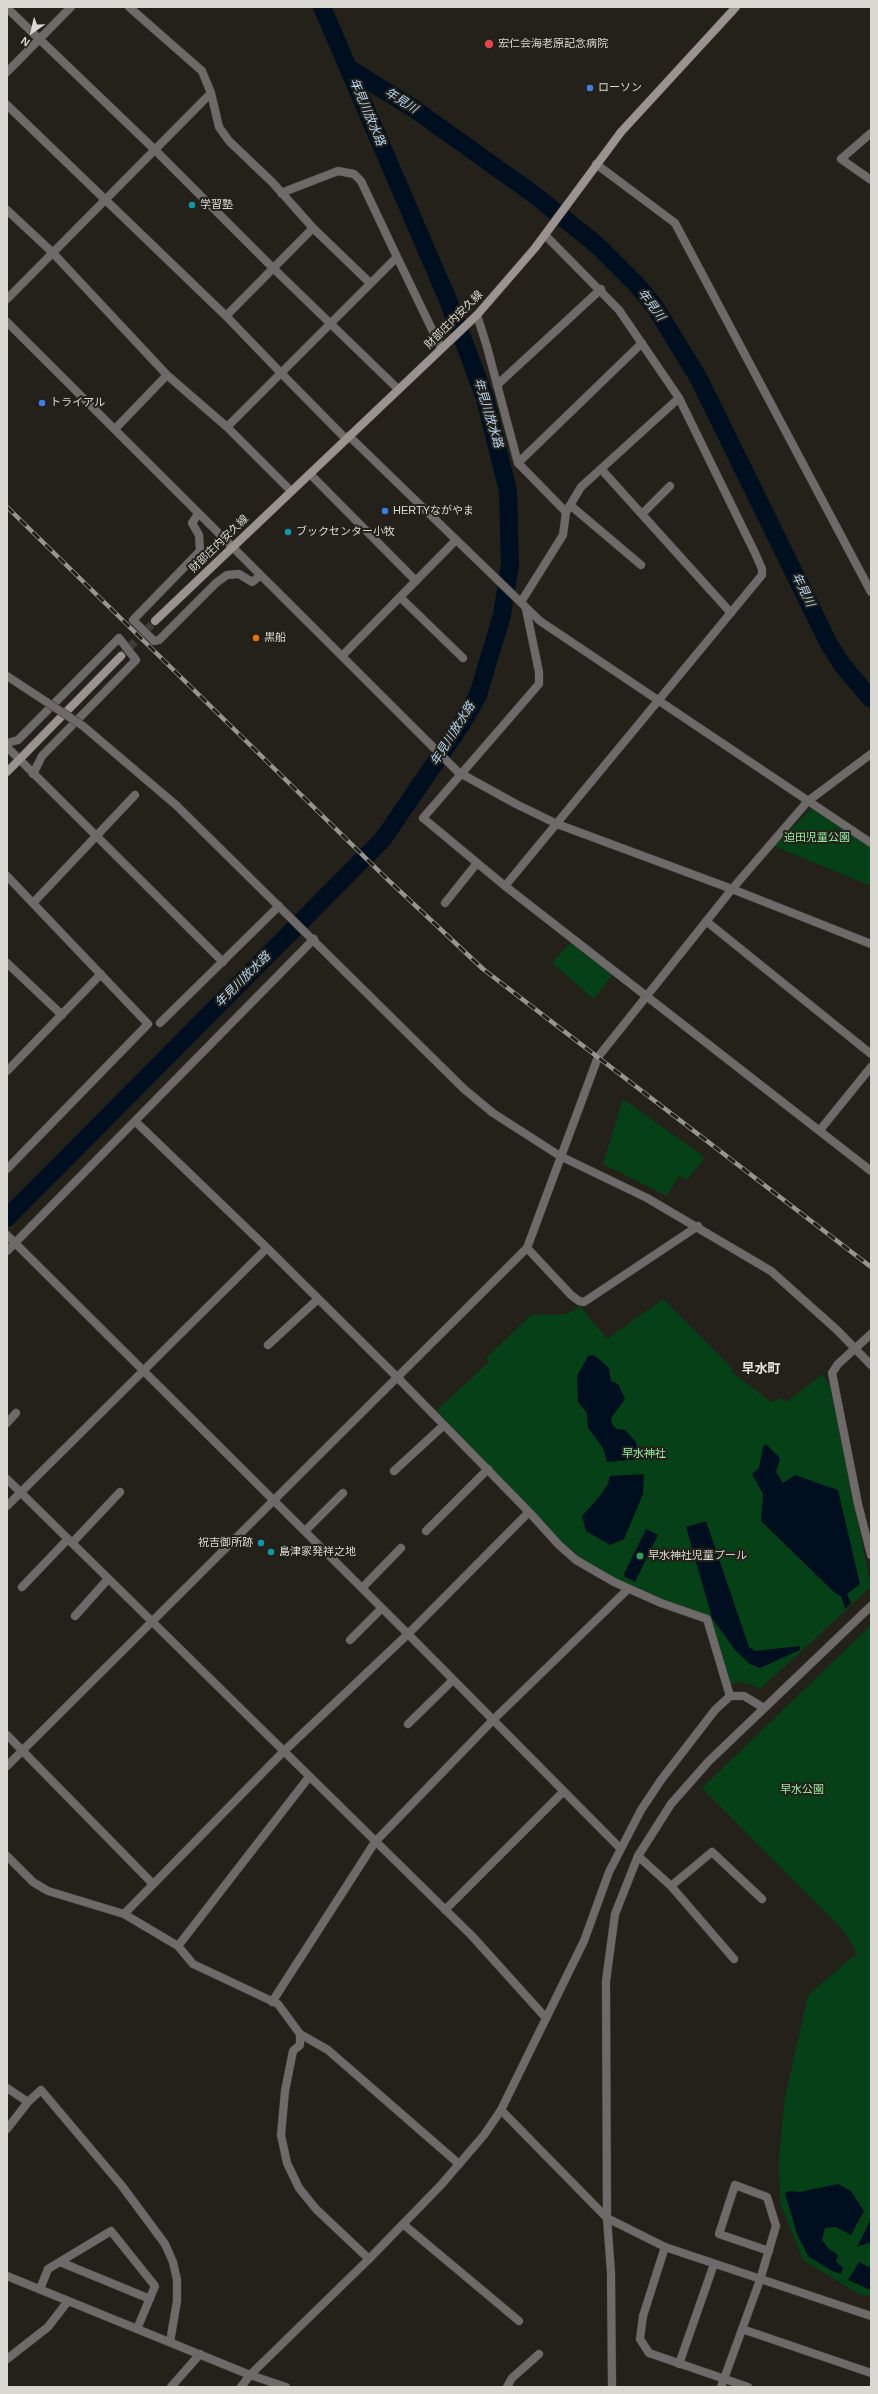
<!DOCTYPE html>
<meta charset="utf-8">
<style>
body{margin:0}
#map{position:relative;width:878px;height:2394px;overflow:hidden;background:#23211a;font-family:Helvetica,sans-serif}
canvas{display:block}
.frame{position:absolute;inset:0;border:8px solid #d9d8d3;pointer-events:none}
.north{position:absolute;left:12px;top:12px;width:40px;height:40px;-webkit-text-stroke:3px #23211a;paint-order:stroke;rotate:214deg;font-size:11px;font-weight:700;line-height:16px;text-align:center;color:#d9d8d3}
.north::after{content:'';display:block;margin:auto;width:14px;height:18px;background:#d9d8d3;clip-path:polygon(50% 0,100% 100%,50% 72%,0 100%)}
</style>
<div id="map">
<canvas width="878" height="2394"></canvas>
<div class="frame"></div>
<div class="north">N</div>
</div>
<script>
const g = document.querySelector('canvas').getContext('2d');
g.lineJoin = 'round';
function fill(path, color) {
  g.fillStyle = color;
  g.fill(path, 'evenodd');
}
function toPath(rows) {
  const path = new Path2D();
  for (const r of rows) {
    path.moveTo(r[0], r[1]);
    for (let i = 2; i < r.length; i += 2) path.lineTo(r[i], r[i + 1]);
  }
  return path;
}
function trace(path, color, width, dash) {
  g.strokeStyle = color;
  g.lineWidth = width;
  g.lineCap = dash ? 'butt' : 'round';
  g.setLineDash(dash || []);
  g.stroke(path);
}
function label(font, color, halo, rows, align = 'center') {
  g.font = font + ' Helvetica,"Noto Sans JP",sans-serif';
  g.lineWidth = 4;
  g.setLineDash([]);
  g.textBaseline = 'middle';
  g.strokeStyle = halo;
  g.fillStyle = color;
  for (const [text, x, y, turn = 0] of rows) {
    g.save();
    g.translate(x, y);
    g.rotate((+turn || 0) * Math.PI / 180);
    g.textAlign = isNaN(turn) ? turn : align;
    if (halo) g.strokeText(text, 0, 0);
    g.fillText(text, 0, 0);
    g.restore();
  }
}
const green = toPath([
 [812,808,871,846,871,886,774,846],
 [572,941,613,974,594,999,552,963],
 [623,1099,705,1157,687,1180,679,1176,667,1196,603,1164],
 [663,1299,731,1367,733,1373,771,1402,781,1398,786,1402,823,1374,830,1386,871,1587,760,1689,752,1685,739,1682,729,1684,711,1623,613,1579,578,1558,577,1554,554,1535,435,1412,489,1362,486,1358,531,1315,567,1314,580,1306,607,1339],
 [871,1625,871,2296,859,2294,803,2260,780,2203,779,2155,785,2097,808,1995,857,1953,844,1931,702,1788]
]);
const water = toPath([
 [594,1355,609,1368,611,1381,618,1384,625,1399,611,1418,612,1424,616,1429,625,1430,635,1441,643,1459,607,1462,603,1448,588,1428,587,1413,578,1402,577,1376,588,1356],
 [766,1444,780,1458,776,1472,783,1483,795,1475,838,1490,860,1584,847,1594,851,1603,845,1609,841,1596,836,1594,761,1521,763,1494,752,1474,759,1468,763,1447],
 [644,1474,643,1494,624,1539,610,1545,586,1531,582,1516,600,1496,608,1484,610,1476],
 [706,1521,749,1647,755,1651,800,1646,800,1650,760,1668,750,1664,735,1650,712,1618,686,1527],
 [646,1529,658,1535,635,1582,623,1576],
 [838,2184,851,2191,864,2211,851,2235,836,2227,825,2228,822,2240,828,2248,838,2255,836,2262,843,2267,841,2274,832,2271,808,2256,797,2234,785,2193,789,2191,800,2192],
 [870,2221,871,2242,857,2247],
 [859,2262,871,2268,871,2290,848,2280]
]);
const river = toPath([
 [348,68,413,108,536,196,597,245,638,286,655,307,698,377,829,644,843,666,871,699],
 [7,1218,383,839,461,725,478,695,502,615,510,565,508,491,485,398,448,300,322,7]
]);
const secondaryTunnel = toPath([
 [121,656,155,621]
]);
const minor = toPath([
 [7,8,154,149,273,268,398,389],
 [7,72,71,7],
 [7,105,226,316],
 [871,133,841,159,871,180],
 [596,164,675,223,871,592],
 [281,193,338,171,354,174,361,181,397,257],
 [7,210,52,252,167,375],
 [313,228,370,283],
 [7,299,211,93],
 [477,315,487,347,518,463,566,512],
 [497,385,601,289],
 [227,427,291,491],
 [115,429,167,375,227,427,281,373,226,316,313,228,273,183,229,141,219,127,211,93,202,71,129,7],
 [349,436,540,621,871,843],
 [346,439,281,373,397,257,441,348],
 [518,463,642,343],
 [601,469,731,613],
 [310,474,416,581],
 [570,505,641,565],
 [198,514,192,523,199,535,200,551,133,620,154,641,159,640,216,583,227,575,239,574,252,582,260,576],
 [642,514,670,486],
 [400,597,463,658],
 [521,602,563,535,566,512,581,487,679,398],
 [526,609,539,672,539,684,423,818,505,886,871,1171],
 [342,656,456,540],
 [7,743,18,740,119,638,136,660,42,756,33,774],
 [7,747,223,962],
 [7,876,148,1024,7,1169],
 [505,886,762,575,762,569,755,553,679,398,619,310,545,235],
 [33,903,135,795],
 [445,903,477,863],
 [706,921,871,1054],
 [7,963,62,1015],
 [160,1023,279,906],
 [7,1071,101,974],
 [136,1122,267,1248,396,1376,529,1512,559,1545,576,1560,614,1582,661,1603,707,1619,730,1696],
 [820,1130,871,1067],
 [7,1235,408,1634,620,1848],
 [527,1248,571,1295,579,1301,584,1302,698,1226],
 [7,1251,314,939],
 [871,1334,838,1364,832,1373,858,1504,871,1555],
 [268,1345,318,1299],
 [7,1423,16,1413],
 [394,1471,444,1425],
 [7,1479,472,1936,546,2018],
 [7,1506,267,1248],
 [305,1531,343,1493],
 [426,1531,488,1469],
 [72,1543,120,1492],
 [22,1587,68,1539],
 [362,1588,401,1548],
 [75,1616,108,1579],
 [350,1640,382,1608],
 [408,1724,453,1680],
 [7,1735,153,1884],
 [7,1766,527,1248,598,1057,732,889,808,801,871,754],
 [7,1856,33,1882,48,1891,124,1914,178,1946,193,1964,278,2004,300,2034,300,2045,293,2051,285,2091,281,2135,287,2163,299,2188,316,2209,369,2259],
 [638,1856,671,1886,734,1959],
 [671,1886,712,1852,762,1899],
 [445,1910,563,1792],
 [124,1914,283,1752,408,1634,529,1512],
 [178,1946,309,1777],
 [272,2002,375,1842,493,1720,628,1589],
 [300,2034,328,2050,459,2164],
 [7,2088,28,2102],
 [501,2110,607,2218,665,2247,871,2316],
 [7,2129,28,2102,41,2090,122,2186,165,2244,173,2262,177,2280,177,2301,170,2342],
 [403,2224,519,2321],
 [665,2247,643,2316,640,2339,649,2353,748,2387],
 [60,2262,150,2299],
 [40,2289,48,2269,111,2231,155,2286,137,2329],
 [742,2329,871,2373],
 [7,2359,48,2327,68,2301],
 [679,2364,714,2264],
 [171,2387,200,2354],
 [507,2387,512,2378,539,2354],
 [721,2387,760,2280,776,2226,767,2197,735,2185,719,2234,769,2251]
]);
const tertiary = toPath([
 [7,322,458,772,516,804,557,824,732,889,871,944],
 [176,805,464,1089,493,1113,560,1156,647,1198,771,1271,837,1330,871,1365],
 [7,2276,250,2375,286,2387],
 [241,2387,250,2375,369,2259,441,2185,484,2135,501,2110,584,1941,609,1872,641,1810,661,1780,715,1710,730,1696,744,1696,764,1708],
 [612,2387,611,2273,607,2218,606,1981,615,1914,638,1856,671,1804,709,1761,871,1606]
]);
const secondary = toPath([
 [155,621,477,315,535,248,621,132,736,7],
 [7,772,121,656]
]);
const rail = toPath([
 [7,507,386,878,483,969,871,1267]
]);
const tertiaryBridge = toPath([
 [7,676,83,726,176,805]
]);
const markers = [
 [489,44,5,"#e0444e"],
 [590,88,4,"#3f7fe0"],
 [192,205,4,"#0f9aa8"],
 [42,403,4,"#3f7fe0"],
 [385,511,4,"#3f7fe0"],
 [288,532,4,"#0f9aa8"],
 [256,638,4,"#e8710a"],
 [261,1543,4,"#0f9aa8"],
 [271,1552,4,"#0f9aa8"],
 [640,1556,4,"#2e9e5b"]
];
const poiNames = [
 ["宏仁会海老原記念病院",498,44],
 ["ローソン",598,88],
 ["学習塾",200,205],
 ["トライアル",50,403],
 ["HERTYながやま",393,511],
 ["ブックセンター小牧",296,532],
 ["黒船",264,638],
 ["祝吉御所跡",253,1543,"right"],
 ["島津家発祥之地",279,1552],
 ["早水神社児童プール",648,1556]
];
const streetNames = [
 ["財部庄内安久線",454,320,-45],
 ["財部庄内安久線",219,544,-44]
];
const parkNames = [
 ["迫田児童公園",817,838],
 ["早水神社",644,1454],
 ["早水公園",802,1790]
];
const waterNames = [
 ["年見川",401,101,32],
 ["年見川放水路",367,112,67],
 ["年見川",651,305,53],
 ["年見川放水路",488,413,73],
 ["年見川",803,590,64],
 ["年見川放水路",453,734,-58],
 ["年見川放水路",243,980,-45]
];
const quarterNames = [
 ["早水町",761,1369]
];
fill(green, '#054016');
fill(water, '#000f1f');
trace(river, '#000f1f', 18);
trace(secondaryTunnel, '#3e3c36', 8, [8, 4]);
trace(minor, '#3c3b34', 9);
trace(tertiary, '#3c3b34', 9);
trace(secondary, '#3c3b34', 9);
trace(minor, '#6e6a69', 8);
trace(tertiary, '#6e6a69', 8);
trace(secondary, '#9a9392', 8);
trace(rail, '#96958f', 4.5);
trace(rail, '#23211a', 3, [9]);
trace(tertiaryBridge, '#3c3b34', 9, []);
trace(tertiaryBridge, '#6e6a69', 8);
for (const [x, y, r, color] of markers) {
  const dot = new Path2D();
  dot.arc(x, y, r, 0, 2 * Math.PI);
  g.fillStyle = color;
  g.fill(dot);
  trace(dot, '#23211a', 1.5);
}
label('11px', '#d9d8d3', '#23211a', poiNames, 'left');
label('11px', '#d9d8d3', '#23211a', streetNames);
label('11px', '#96eca2', '#23211a', parkNames);
label('italic 12px', '#b4d4f1', '#23211a', waterNames);
label('bold 13px', '#e3e1d7', '#23211a', quarterNames);
</script>
